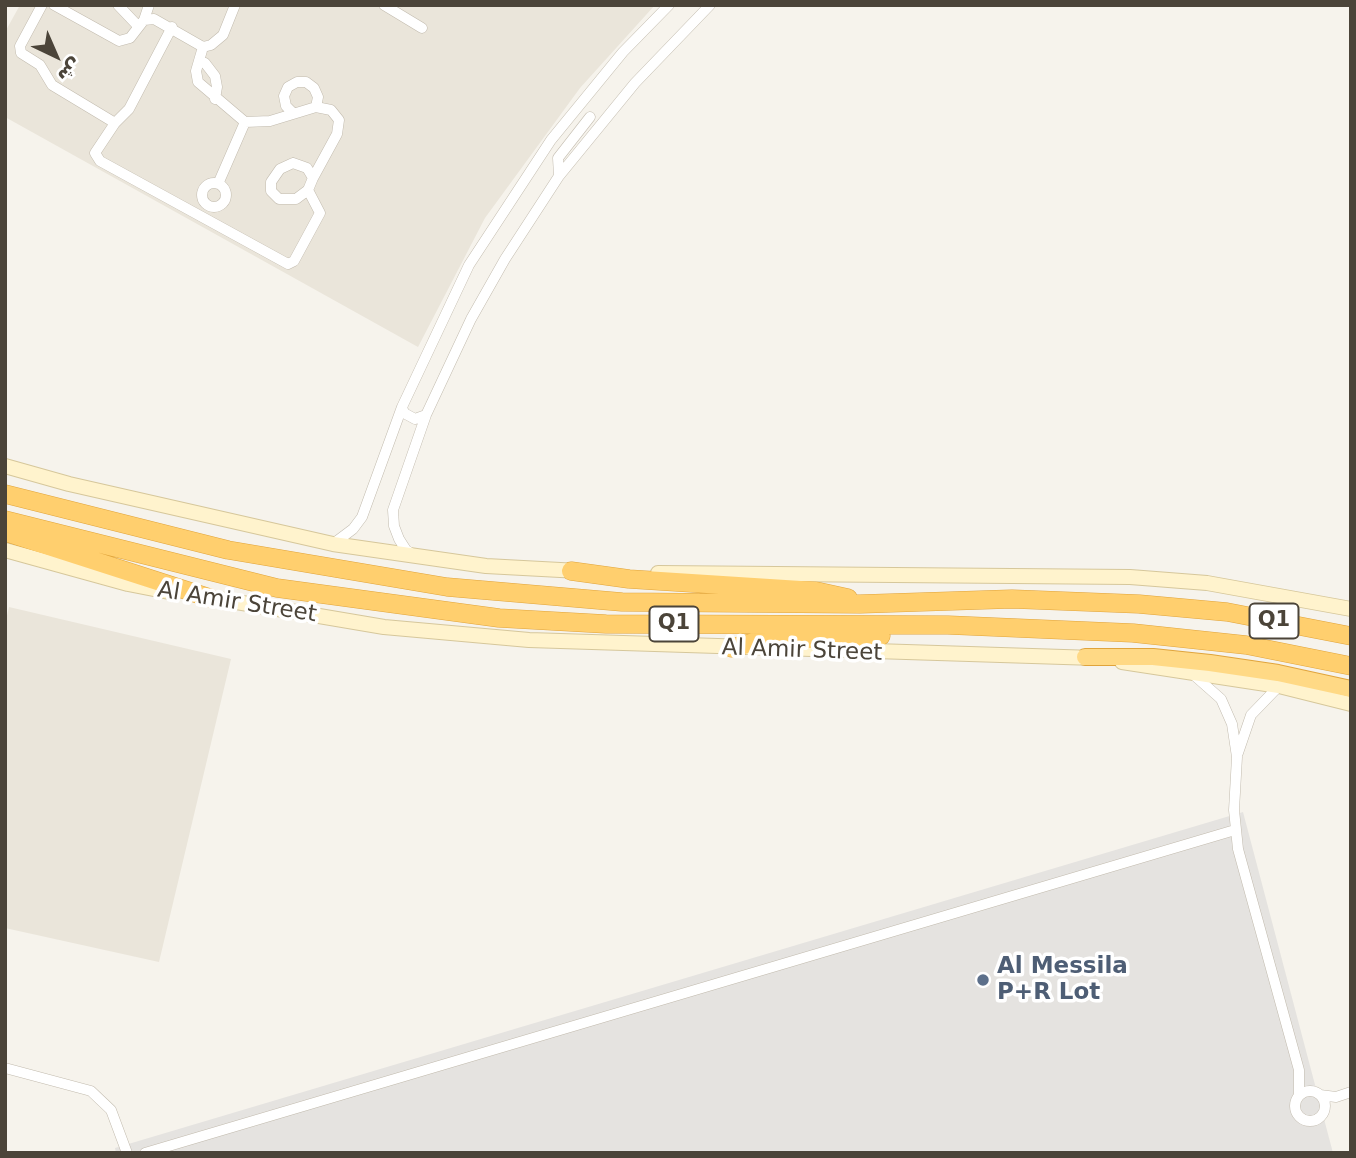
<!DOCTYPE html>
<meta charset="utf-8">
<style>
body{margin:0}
#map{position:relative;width:1356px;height:1158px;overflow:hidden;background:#f6f3ec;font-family:"DejaVu Sans",Cairo,sans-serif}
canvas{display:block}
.frame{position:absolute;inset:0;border:7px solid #4b4439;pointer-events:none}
.north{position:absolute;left:21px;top:21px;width:70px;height:70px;-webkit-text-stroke:5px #fff;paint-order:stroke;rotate:136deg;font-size:19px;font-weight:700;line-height:28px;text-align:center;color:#4b4439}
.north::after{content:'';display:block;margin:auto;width:24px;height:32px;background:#4b4439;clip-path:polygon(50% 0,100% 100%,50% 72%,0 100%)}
</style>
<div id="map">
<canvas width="1356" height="1158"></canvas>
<div class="frame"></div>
<div class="north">ش</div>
</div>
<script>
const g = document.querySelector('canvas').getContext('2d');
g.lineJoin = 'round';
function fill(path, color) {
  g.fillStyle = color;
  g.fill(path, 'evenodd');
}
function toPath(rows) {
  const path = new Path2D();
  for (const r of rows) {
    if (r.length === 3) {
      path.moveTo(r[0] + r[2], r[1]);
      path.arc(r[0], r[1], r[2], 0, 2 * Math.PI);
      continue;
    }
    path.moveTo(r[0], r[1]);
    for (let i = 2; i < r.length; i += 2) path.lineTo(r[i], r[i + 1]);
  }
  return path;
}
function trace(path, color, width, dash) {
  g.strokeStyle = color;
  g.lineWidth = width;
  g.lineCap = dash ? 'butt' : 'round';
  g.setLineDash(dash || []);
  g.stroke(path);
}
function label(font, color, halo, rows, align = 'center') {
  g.font = font + ' "DejaVu Sans",sans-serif';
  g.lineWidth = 7;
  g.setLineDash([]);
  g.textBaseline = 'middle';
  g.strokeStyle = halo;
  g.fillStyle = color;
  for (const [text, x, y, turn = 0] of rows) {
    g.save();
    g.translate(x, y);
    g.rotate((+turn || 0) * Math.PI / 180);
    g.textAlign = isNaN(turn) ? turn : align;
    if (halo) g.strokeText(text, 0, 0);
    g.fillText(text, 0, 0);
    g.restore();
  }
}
const residential = toPath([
 [20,5,655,5,580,88,485,218,418,347,5,117,5,32],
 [9,607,231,659,159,962,5,928,5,624]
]);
const parking = toPath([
 [1243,812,1333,1153,116,1153,115,1148]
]);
const minor = toPath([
 [42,5,20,46,21,53,40,65,52,85,115,123,129,109,172,27],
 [54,5,119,41,130,38,144,20,154,19,203,47,211,45,223,35,235,5],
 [118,5,137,25],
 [384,5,422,28],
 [144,20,149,5],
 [203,47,196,71,198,82,245,122,270,121,316,107,331,110,339,120,337,134,313,178],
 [199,61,205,63,215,76,217,87,215,99],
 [293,113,286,106,284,96,288,87,297,82,306,82,314,88,318,97,316,107],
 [115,123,95,153,100,161,288,264,294,261,320,213,308,190],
 [293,163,307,168,313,178,308,190,296,199,279,199,271,191,271,182,280,169,293,163],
 [559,176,558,158,590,117],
 [214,195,12],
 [218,184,245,122],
 [402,407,404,413,415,419,426,415],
 [333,544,353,529,362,517,402,407,469,265,551,140,623,52,669,5],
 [412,554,406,550,399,539,394,526,393,510,426,415,471,319,505,259,559,176,635,83,710,5],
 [1195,676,1221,699,1232,724,1237,757,1234,810,1238,849,1299,1070,1299,1096],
 [1238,753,1251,715,1279,686],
 [5,1068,91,1091,111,1110,127,1153],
 [1310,1106,15],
 [1320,1095,1336,1097,1351,1092],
 [145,1153,1235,830]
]);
const secondary = toPath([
 [5,466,69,484,333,544,486,566,579,571],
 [5,550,128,584,174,593],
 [658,573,1130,577,1207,583,1351,609],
 [201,596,384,627,529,640,1095,658],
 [1122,662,1279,686,1351,704]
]);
const trunk = toPath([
 [1085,657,1153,657,1210,663,1278,673,1351,689]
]);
const motorway = toPath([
 [5,494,228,550,447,587,622,602,860,604,1012,599,1139,604,1227,612,1351,636],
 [5,520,277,588,499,618,606,624,948,625,1133,633,1246,645,1351,666],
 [5,532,210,598],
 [571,571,629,579,816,591,848,598],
 [732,648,758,641,881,636]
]);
const markers = [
 [983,980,7,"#5c6f8a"]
];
const shields = [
 [1274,621,49],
 [674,624,49]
];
const shieldNames = [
 ["Q1",1274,621],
 ["Q1",674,624]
];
const streetNames = [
 ["Al Amir Street",237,603,9],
 ["Al Amir Street",802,651,2]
];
const serviceNames = [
 ["Al Messila",997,967],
 ["P+R Lot",997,993]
];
fill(residential, '#eae5da');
fill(parking, '#e5e3e0');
trace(minor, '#c2bbae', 11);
trace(secondary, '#d6c79b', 16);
trace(trunk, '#e0a43c', 18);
trace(motorway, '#e0a43c', 19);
trace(minor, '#fff', 10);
trace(secondary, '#fff3cd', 14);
trace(trunk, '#ffd985', 16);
trace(motorway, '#ffcf6e', 18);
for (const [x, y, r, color] of markers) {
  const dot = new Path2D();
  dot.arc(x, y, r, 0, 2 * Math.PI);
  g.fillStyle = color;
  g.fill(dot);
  trace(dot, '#fff', 2.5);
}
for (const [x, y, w] of shields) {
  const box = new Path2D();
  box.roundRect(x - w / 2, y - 17.5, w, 35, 5);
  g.fillStyle = '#fff';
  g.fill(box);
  trace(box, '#4b4439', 2);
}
label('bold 21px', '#4b4439', null, shieldNames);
label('23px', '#4b4439', '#fff', streetNames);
label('bold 23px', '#4e5e75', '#fff', serviceNames, 'left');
</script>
